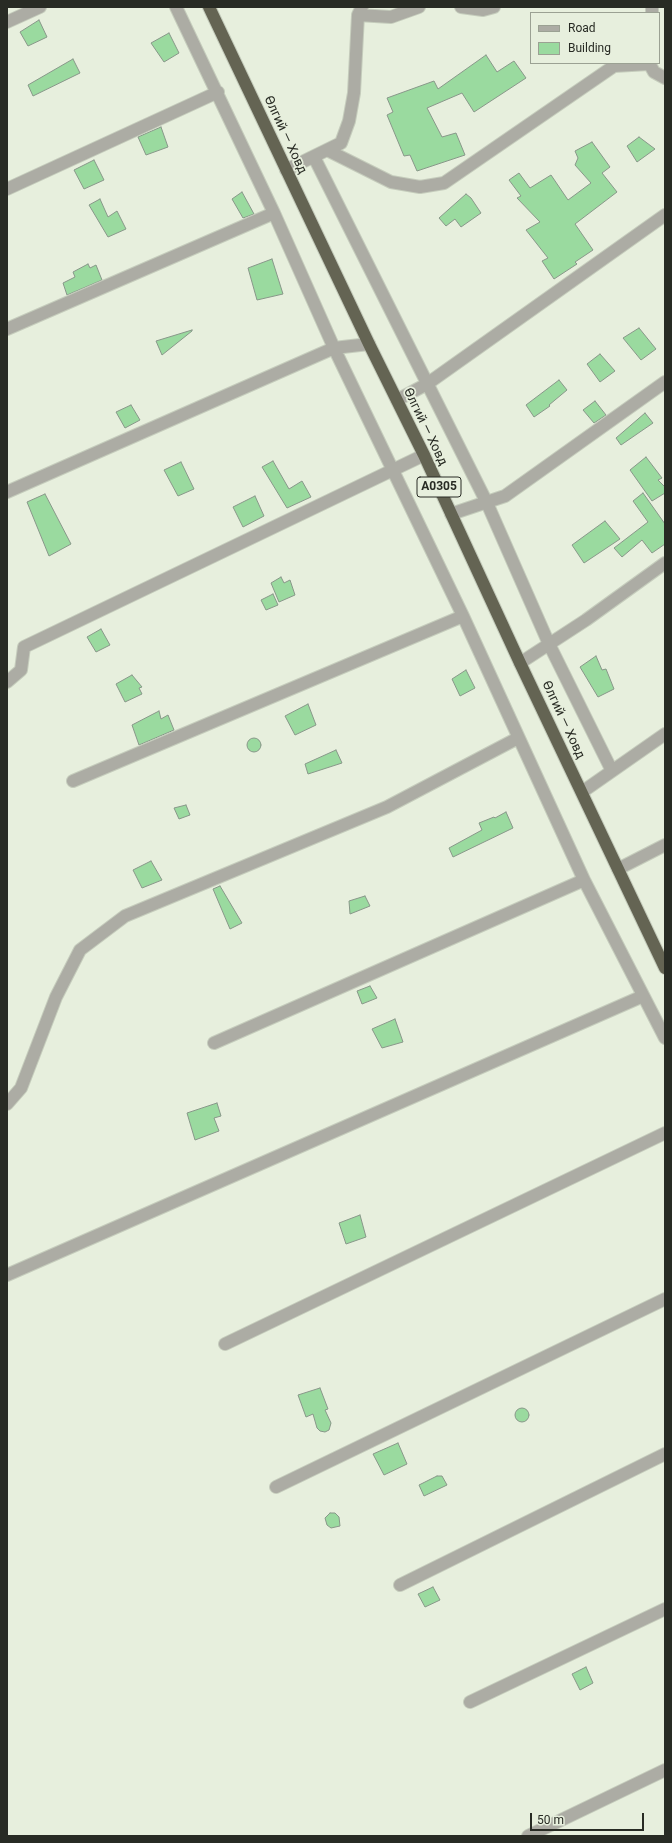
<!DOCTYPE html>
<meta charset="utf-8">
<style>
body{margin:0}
#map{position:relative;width:672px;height:1843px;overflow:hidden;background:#e7efdd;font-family:Roboto,sans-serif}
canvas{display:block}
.frame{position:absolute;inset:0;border:8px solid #282b24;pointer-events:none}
.legend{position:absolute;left:530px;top:12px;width:130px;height:52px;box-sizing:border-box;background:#e7efdd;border:1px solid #9ba193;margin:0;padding:5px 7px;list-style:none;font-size:12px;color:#282b24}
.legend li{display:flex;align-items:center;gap:8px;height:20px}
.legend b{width:20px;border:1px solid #9ba193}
.scale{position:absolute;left:530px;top:1813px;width:114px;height:18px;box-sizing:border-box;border:2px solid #282b24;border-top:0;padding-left:5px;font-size:12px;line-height:14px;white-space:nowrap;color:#282b24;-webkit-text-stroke:3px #e7efdd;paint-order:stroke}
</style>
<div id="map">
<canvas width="672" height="1843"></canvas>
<div class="frame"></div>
<ul class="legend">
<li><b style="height:5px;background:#acaca4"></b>Road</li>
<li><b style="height:11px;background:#9ada9f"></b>Building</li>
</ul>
<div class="scale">50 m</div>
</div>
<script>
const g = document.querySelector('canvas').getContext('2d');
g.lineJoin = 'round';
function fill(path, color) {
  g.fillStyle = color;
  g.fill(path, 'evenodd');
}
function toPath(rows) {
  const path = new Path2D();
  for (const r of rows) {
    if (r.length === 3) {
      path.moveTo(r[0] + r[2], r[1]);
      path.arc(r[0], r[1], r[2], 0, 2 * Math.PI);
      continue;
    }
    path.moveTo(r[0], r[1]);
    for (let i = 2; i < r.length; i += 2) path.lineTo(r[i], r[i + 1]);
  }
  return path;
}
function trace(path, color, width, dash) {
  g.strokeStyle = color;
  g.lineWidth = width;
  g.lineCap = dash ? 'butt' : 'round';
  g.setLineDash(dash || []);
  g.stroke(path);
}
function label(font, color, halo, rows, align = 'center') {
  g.font = font + ' Roboto,sans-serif';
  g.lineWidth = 3.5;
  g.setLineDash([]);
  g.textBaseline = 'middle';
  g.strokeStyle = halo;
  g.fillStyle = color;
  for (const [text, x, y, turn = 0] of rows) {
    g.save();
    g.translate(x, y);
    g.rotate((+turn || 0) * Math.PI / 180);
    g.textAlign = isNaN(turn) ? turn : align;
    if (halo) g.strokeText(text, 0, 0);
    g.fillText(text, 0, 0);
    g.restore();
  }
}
const building = toPath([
 [39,20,47,37,28,46,20,32,39,20],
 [169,33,179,53,164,62,151,43,169,33],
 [486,55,497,72,514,61,526,78,474,112,462,93,427,108,442,137,456,133,465,155,417,171,410,155,404,156,387,115,393,112,387,98,434,81,438,89,486,55],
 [73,59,80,73,33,96,28,85,73,59],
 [161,127,168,147,146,155,138,137,161,127],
 [639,137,655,149,637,162,627,146,639,137],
 [592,142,610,167,602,173,617,192,575,224,593,250,575,262,577,264,554,279,542,261,548,258,526,230,540,222,517,198,521,196,509,180,519,173,530,188,551,175,568,200,591,183,575,165,578,158,575,151,592,142],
 [94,160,104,180,84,189,74,170,94,160],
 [242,192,254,214,243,218,232,199,242,192],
 [466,194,471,198,481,213,461,227,455,219,446,226,439,218,466,194],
 [100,199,108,217,117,211,126,229,108,237,89,205,100,199],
 [272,259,283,294,257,300,248,268,272,259],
 [88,264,90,268,96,265,102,280,67,295,63,283,75,277,73,272,88,264],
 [639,328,656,349,641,360,623,338,639,328],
 [192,330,192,331,162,355,156,341,192,330],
 [600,354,615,371,600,382,587,364,600,354],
 [559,380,567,390,549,405,550,406,534,417,526,405,559,380],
 [595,401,606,415,594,423,583,410,595,401],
 [131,405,140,420,125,428,116,412,131,405],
 [645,413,653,423,621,445,616,438,645,413],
 [646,457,662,478,658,480,665,487,665,493,652,501,630,470,646,457],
 [273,461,289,489,302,481,311,497,287,508,262,467,273,461],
 [181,462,194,489,178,496,164,470,181,462],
 [643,493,665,524,665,544,652,553,642,540,622,557,614,548,648,522,633,501,643,493],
 [45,494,71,544,49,556,27,502,45,494],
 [255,496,264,516,243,527,233,507,255,496],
 [605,521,620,539,584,563,572,545,605,521],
 [281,577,284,583,290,580,295,595,279,602,271,583,281,577],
 [273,594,278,605,266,610,261,600,273,594],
 [101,629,110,645,96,652,87,637,101,629],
 [596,656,602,670,606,669,614,689,598,697,580,667,596,656],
 [466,670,475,688,460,696,452,679,466,670],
 [132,675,142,687,139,688,142,694,125,702,116,684,132,675],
 [308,704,316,725,295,735,285,716,308,704],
 [159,711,161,719,168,715,174,730,139,745,132,725,159,711],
 [254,745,7],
 [336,750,342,763,308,774,305,764,336,750],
 [186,805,190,815,179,819,174,808,186,805],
 [506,812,513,828,453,857,449,848,482,830,479,823,494,817,495,818,506,812],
 [151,861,162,880,142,888,133,870,151,861],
 [220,886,242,923,230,929,213,889,220,886],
 [365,896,370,906,350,914,349,901,365,896],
 [370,986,377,998,362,1004,357,991,370,986],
 [395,1019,403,1042,382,1048,372,1029,395,1019],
 [217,1103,221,1116,214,1118,219,1131,195,1140,187,1113,217,1103],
 [360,1215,366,1237,346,1244,339,1223,360,1215],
 [320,1388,328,1409,325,1410,331,1423,329,1430,325,1432,320,1431,317,1428,313,1414,306,1417,298,1395,320,1388],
 [522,1415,7],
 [398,1443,407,1464,384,1475,373,1454,398,1443],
 [437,1476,442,1476,447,1485,424,1496,419,1485,437,1476],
 [330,1513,335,1513,339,1517,340,1526,331,1528,327,1525,325,1518,330,1513],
 [433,1587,440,1600,425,1607,418,1594,433,1587],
 [586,1667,593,1683,580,1690,572,1674,586,1667]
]);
const street = toPath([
 [176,7,274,213,334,348,463,616,584,880,665,1038],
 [461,7,483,10,494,7],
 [652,13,652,7],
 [358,15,391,17,419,7],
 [7,22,40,7],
 [649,63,654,72,665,78],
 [327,150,391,182,420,187,444,183,614,66,649,64],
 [314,157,487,503,549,644,612,771],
 [286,170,341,143,349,121,354,93,358,15,362,7],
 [7,189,218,92],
 [7,329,274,213],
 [397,400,427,384,665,215],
 [7,492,334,348,369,344],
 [451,514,505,496,665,382],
 [520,663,586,620,665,563],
 [7,682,21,670,24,647,424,455],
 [73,781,463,616],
 [582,792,665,734],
 [618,869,665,845],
 [214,1043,584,880],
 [7,1104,21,1088,56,997,80,950,125,916,387,807,518,738],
 [7,1275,643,996],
 [225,1344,665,1133],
 [276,1487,665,1299],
 [400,1585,665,1454],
 [470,1702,665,1609],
 [528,1836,665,1770]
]);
const highway = toPath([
 [209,7,369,344,424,455,520,663,665,968]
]);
const shields = [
 [439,487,44]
];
const shieldNames = [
 ["A0305",439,487]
];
const streetNames = [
 ["Өлгий — Ховд",285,135,65],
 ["Өлгий — Ховд",425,427,64],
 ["Өлгий — Ховд",563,720,65]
];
fill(building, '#9ada9f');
trace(building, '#889789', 1);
trace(street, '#c5ccbc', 14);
trace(highway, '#c5ccbc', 14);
trace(street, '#acaca4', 12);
trace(highway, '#646453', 12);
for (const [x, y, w] of shields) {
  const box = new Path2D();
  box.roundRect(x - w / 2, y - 10, w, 20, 3);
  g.fillStyle = '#e7efdd';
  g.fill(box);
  trace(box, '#282b24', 1);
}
label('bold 12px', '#282b24', null, shieldNames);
label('13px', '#282b24', '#e7efdd', streetNames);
</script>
